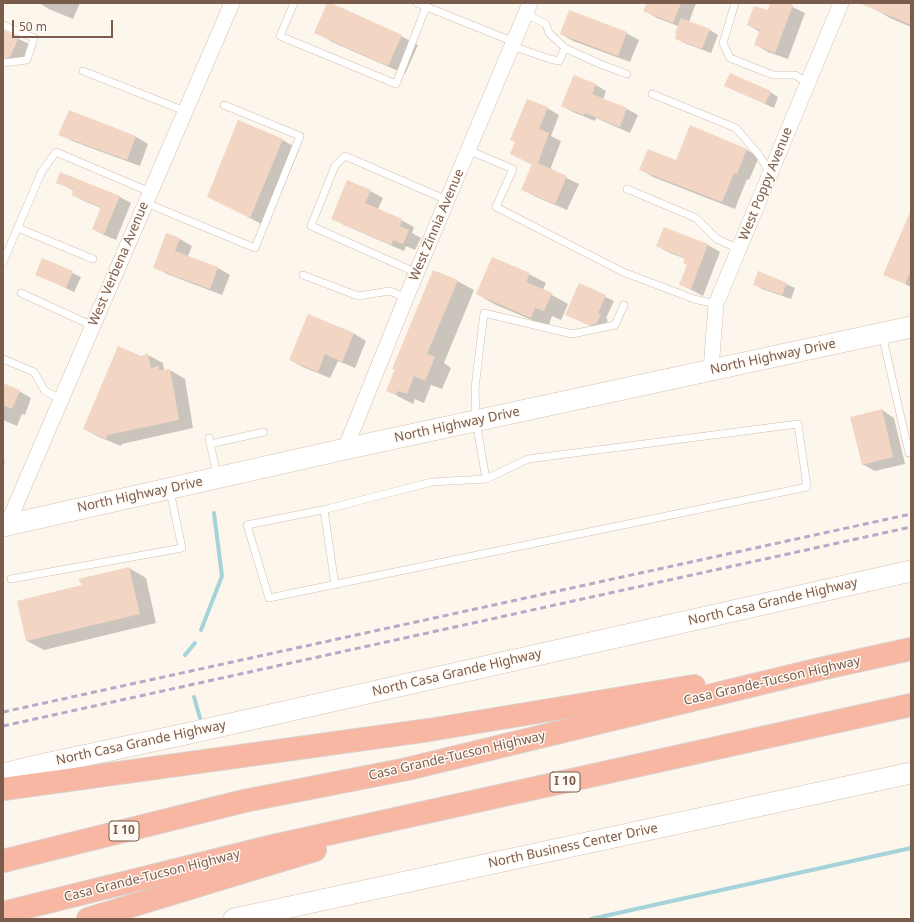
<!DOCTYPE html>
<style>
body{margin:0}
#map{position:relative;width:914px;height:922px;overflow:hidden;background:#fdf6ec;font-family:"Noto Sans",sans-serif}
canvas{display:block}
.frame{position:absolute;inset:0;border:4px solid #7a5c4d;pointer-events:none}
.scale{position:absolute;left:12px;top:20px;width:101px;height:18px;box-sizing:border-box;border:2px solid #7a5c4d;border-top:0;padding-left:5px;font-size:12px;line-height:14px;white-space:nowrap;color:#7a5c4d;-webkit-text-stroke:3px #fffaf3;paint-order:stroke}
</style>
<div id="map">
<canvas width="914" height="922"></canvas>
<div class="frame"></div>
<div class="scale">50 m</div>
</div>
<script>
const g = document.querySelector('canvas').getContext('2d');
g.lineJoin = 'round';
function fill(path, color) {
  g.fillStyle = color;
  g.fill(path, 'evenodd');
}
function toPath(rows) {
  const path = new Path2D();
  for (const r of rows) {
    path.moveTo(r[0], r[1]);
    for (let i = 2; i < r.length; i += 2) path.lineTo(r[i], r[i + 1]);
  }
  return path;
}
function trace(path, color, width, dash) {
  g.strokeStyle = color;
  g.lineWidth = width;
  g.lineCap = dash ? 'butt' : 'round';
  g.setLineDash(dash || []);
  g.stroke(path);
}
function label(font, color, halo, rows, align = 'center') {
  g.font = font + ' "Noto Sans",sans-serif';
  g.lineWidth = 3;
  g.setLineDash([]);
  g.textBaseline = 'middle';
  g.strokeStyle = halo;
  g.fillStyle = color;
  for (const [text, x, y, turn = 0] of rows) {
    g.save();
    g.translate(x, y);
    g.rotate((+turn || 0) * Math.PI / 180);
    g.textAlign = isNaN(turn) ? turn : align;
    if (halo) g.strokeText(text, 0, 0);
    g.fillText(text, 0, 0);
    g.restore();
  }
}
const shadow = toPath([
 [39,3,80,3,73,19,49,9],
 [648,3,696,3,689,22,710,30,718,35,711,53,684,43,676,38,678,26,657,18,645,11],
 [771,3,784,3,805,13,788,59,768,52,756,45,760,32,748,25,768,12],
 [874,3,911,3,911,27,890,18,873,8],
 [3,31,31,45,21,64,3,57],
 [316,32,401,36,418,45,405,74,332,42],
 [626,33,639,40,630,62,573,41,561,34],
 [574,76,596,85,606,91,603,100,627,109,638,115,630,133,596,118,595,121,573,112,562,106],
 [725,86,770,92,778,97,774,108],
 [547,108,559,115,551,136,561,141,550,170,579,184,567,210,534,196,522,189,533,165,511,154],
 [70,111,136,137,148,144,140,166,72,141,60,134],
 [239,121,283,140,299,150,267,227,208,196],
 [691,127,747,150,759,157,749,180,747,179,735,209,653,177,641,170,676,161],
 [57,182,120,197,131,203,116,240,104,235,93,229,101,208,84,201,73,195,74,191],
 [370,191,383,198,378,209,401,220,414,227,412,233,421,238,415,250,406,246,404,251,344,225,332,218],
 [911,212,911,287,884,274],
 [664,228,708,245,720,252,703,296,680,284,688,265,686,259,670,253,657,246],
 [180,239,192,246,188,256,218,268,230,275,222,295,167,274,154,267],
 [42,259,81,277,74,292,36,274],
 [759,272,795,288,791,299,762,289,754,284],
 [529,274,546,283,543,290,568,304,561,320,552,316,548,327,494,304,477,294],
 [457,281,474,290,444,363,451,368,442,389,431,385,424,403,415,399,413,404,388,391,396,370,394,369],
 [579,284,614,301,606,318,608,320,604,328,598,329,575,319],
 [353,333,366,341,355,368,338,361,330,378,303,367,290,360],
 [148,355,163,363,164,370,170,370,185,379,193,428,122,444,121,446,99,437,84,429],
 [3,384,19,391,31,398,25,415,22,414,17,426,3,420],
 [882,410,894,418,905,464,875,471,862,464],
 [3,460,5,461,3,468],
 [129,568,146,578,156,623,44,650,27,641,83,586]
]);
const stream = toPath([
 [201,630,222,576,214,513],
 [185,655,195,643],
 [194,697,200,718],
 [591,919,911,848]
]);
const building = toPath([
 [327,3,331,3,402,35,388,66,314,33],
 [647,3,681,3,673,23,643,11],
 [770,3,787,3,793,5,775,53,754,45,760,30,747,25,754,6,768,10],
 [859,3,911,3,911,25],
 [569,10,627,32,618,56,560,34],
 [681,18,710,29,702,49,675,39,677,34,675,33],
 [3,30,19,37,10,57,3,58],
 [730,73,771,91,765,104,724,86],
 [574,75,596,84,592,94,627,108,620,127,585,113,584,115,561,106],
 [527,99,548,107,539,129,549,133,538,163,567,176,555,204,521,190,532,164,510,154,515,142,510,140],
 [69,110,136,136,127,160,58,135],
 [238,120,283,139,250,218,207,197],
 [690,125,747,149,737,174,734,173,722,202,639,170,648,149,676,160],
 [60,172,120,196,104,234,92,229,101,207,71,195,74,190,56,183],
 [347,180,371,190,365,203,402,219,400,226,409,230,403,244,393,240,391,245,331,219],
 [911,210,911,270,905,284,883,275],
 [664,227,708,244,691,289,679,285,687,265,683,263,685,258,656,246],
 [166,233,180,238,175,251,218,267,210,289,153,268],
 [492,257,530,273,526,282,552,293,544,311,535,308,531,318,476,294],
 [42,258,73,271,66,288,35,275],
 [433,270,458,280,427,354,435,357,425,381,414,376,407,394,398,391,396,395,386,391,395,369,392,369],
 [758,271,787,283,782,295,753,285],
 [579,283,606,295,598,313,601,314,596,324,589,325,565,315],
 [308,314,354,333,342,362,325,354,318,372,289,360],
 [118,346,141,356,148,353,151,368,159,366,159,370,170,369,179,420,107,435,106,439,83,429],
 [3,383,20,390,12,409,3,405],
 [882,409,893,457,862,465,850,417],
 [129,567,140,614,26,641,17,601,82,585,78,579]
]);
const lane = toPath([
 [294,3,280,36,396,84,426,7],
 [417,3,514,42],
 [735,3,723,43,730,58,773,75,795,75,808,83],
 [526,14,546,24,549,33,565,48,600,64,627,74],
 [3,25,34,38,27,60,3,63],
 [512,46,550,59,559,61,565,48],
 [83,71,185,111],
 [652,94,736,128,759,155,770,173],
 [468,150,513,169,496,207,623,272,694,299,716,304],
 [627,189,696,218,717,239,739,249],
 [146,203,255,248,300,136,224,105],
 [18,228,93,259],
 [3,262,42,171,56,152,150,192],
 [417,273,311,226,335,166,345,156,447,200],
 [303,275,358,296,390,291,406,298],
 [21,293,93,326],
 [882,334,909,453],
 [3,359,34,372,45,391,61,399],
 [798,424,807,487,269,598,247,525,327,509,432,482,486,479,528,459,798,424],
 [209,438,217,476],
 [210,444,264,432],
 [486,479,476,421,475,388,484,313,572,334,615,325,624,305],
 [324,510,335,585],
 [11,579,182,548,170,491]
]);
const street = toPath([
 [711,370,716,304,841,3],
 [345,449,406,298,530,3],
 [7,525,232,3]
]);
const secondary = toPath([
 [3,526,345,449,911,327],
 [3,774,40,765,181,735,911,571],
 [234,919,911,773]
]);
const highway = toPath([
 [3,789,429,730,694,686],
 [3,861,244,801,407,769,820,669,911,649],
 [3,913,273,846,911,705],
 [88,919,315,850]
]);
const rail = toPath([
 [3,712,911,514],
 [3,726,911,527]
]);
const shields = [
 [565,782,30],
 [124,831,30]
];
const shieldNames = [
 ["I 10",565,782],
 ["I 10",124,831]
];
const streetNames = [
 ["West Poppy Avenue",766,184,-68],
 ["West Zinnia Avenue",437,225,-67],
 ["West Verbena Avenue",119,264,-67],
 ["North Highway Drive",773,357,-12],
 ["North Highway Drive",457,425,-12],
 ["North Highway Drive",140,495,-12],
 ["North Casa Grande Highway",773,602,-13],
 ["North Casa Grande Highway",457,673,-13],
 ["Casa Grande-Tucson Highway",772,681,-13],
 ["North Casa Grande Highway",141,743,-12],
 ["Casa Grande-Tucson Highway",457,756,-13],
 ["North Business Center Drive",573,846,-12],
 ["Casa Grande-Tucson Highway",152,876,-14]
];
fill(shadow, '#0003');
trace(stream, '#a5d3da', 4);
fill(building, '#f3d5c3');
trace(lane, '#d1beb0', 8);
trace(street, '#d1beb0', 16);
trace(secondary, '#d6c0b0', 22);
trace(highway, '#dad1cd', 24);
trace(lane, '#fff', 7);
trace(street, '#fff', 15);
trace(secondary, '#fff', 21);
trace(highway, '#f7b7a3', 22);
trace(rail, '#b9a8c9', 3, [6, 4]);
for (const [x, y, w] of shields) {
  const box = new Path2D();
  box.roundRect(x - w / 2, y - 10, w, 20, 3);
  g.fillStyle = '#fffaf3';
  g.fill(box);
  trace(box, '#7a5c4d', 1);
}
label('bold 12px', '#7a5c4d', null, shieldNames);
label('13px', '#7a5c4d', '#fffaf3', streetNames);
</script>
